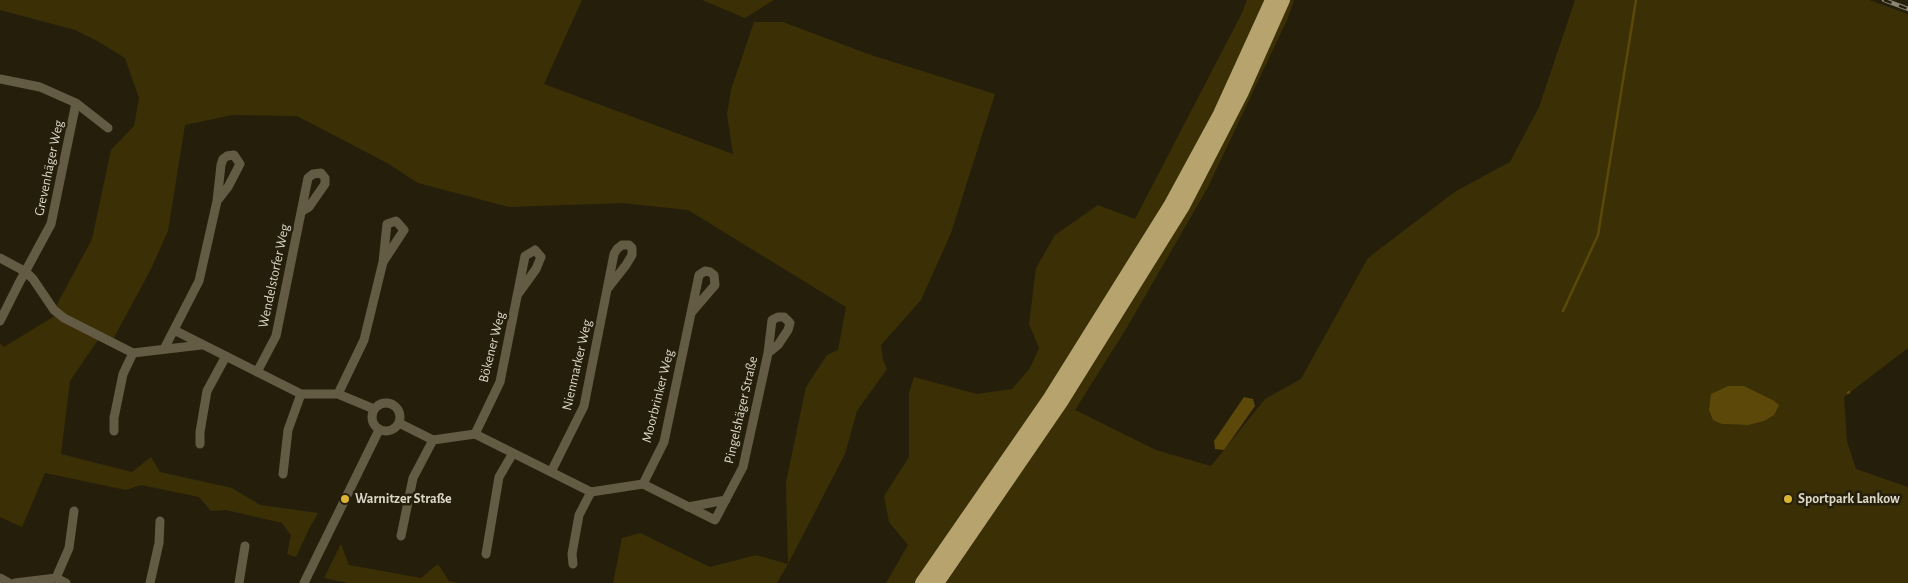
<!DOCTYPE html>
<meta charset="utf-8">
<style>
body{margin:0}
canvas{display:block;background:#251e0a}
</style>
<canvas width="1908" height="583"></canvas>
<script>
const g = document.querySelector('canvas').getContext('2d');
g.lineJoin = 'round';
function fill(path, color) {
  g.fillStyle = color;
  g.fill(path, 'evenodd');
}
function toPath(rows) {
  const path = new Path2D();
  for (const r of rows) {
    if (r.length === 3) {
      path.moveTo(r[0] + r[2], r[1]);
      path.arc(r[0], r[1], r[2], 0, 2 * Math.PI);
      continue;
    }
    path.moveTo(r[0], r[1]);
    for (let i = 2; i < r.length; i += 2) path.lineTo(r[i], r[i + 1]);
  }
  return path;
}
function trace(path, color, width, dash) {
  g.strokeStyle = color;
  g.lineWidth = width;
  g.lineCap = dash ? 'butt' : 'round';
  g.setLineDash(dash || []);
  g.stroke(path);
}
function label(font, color, halo, rows, align = 'center') {
  g.font = font + ' "Alegreya Sans",sans-serif';
  g.lineWidth = 5;
  g.setLineDash([]);
  g.textBaseline = 'middle';
  g.strokeStyle = halo;
  g.fillStyle = color;
  for (const [text, x, y, turn = 0] of rows) {
    g.save();
    g.translate(x, y);
    g.rotate((+turn || 0) * Math.PI / 180);
    g.textAlign = isNaN(turn) ? turn : align;
    if (halo) g.strokeText(text, 0, 0);
    g.fillText(text, 0, 0);
    g.restore();
  }
}
const green = toPath([
 [0,0,582,0,544,84,733,154,727,114,731,90,754,22,783,22,868,54,995,94,951,233,921,300,881,345,883,360,887,369,857,411,845,454,788,564,777,583,613,583,622,538,640,533,710,567,756,555,788,564,786,482,806,387,827,355,838,350,846,307,688,210,622,203,509,207,418,183,387,163,297,116,232,115,185,125,168,231,151,269,111,343,100,337,70,381,61,454,132,472,151,457,160,472,232,488,260,505,318,513,309,529,296,557,287,554,291,535,282,523,226,510,211,511,199,497,141,485,126,490,45,473,22,527,0,517,0,343,4,347,58,314,54,310,92,239,111,150,134,126,139,98,125,58,99,42,75,30,0,10],
 [702,0,774,0,745,18],
 [1247,0,1294,0,1287,20,1207,189,1126,329,1075,410,1156,450,1211,466,1265,399,1301,379,1368,258,1456,191,1510,162,1539,107,1575,0,1869,0,1908,14,1908,348,1844,397,1847,441,1856,469,1908,487,1908,583,886,583,908,545,889,522,884,496,909,457,909,393,914,377,977,394,1012,389,1030,368,1039,348,1029,324,1036,268,1055,235,1098,205,1135,219,1242,13],
 [1744,386,1773,400,1748,425,1722,424],
 [341,544,349,565,421,578,438,564,449,581,458,583,348,583,324,578]
]);
const water = toPath([
 [1728,386,1744,386,1773,400,1779,405,1774,415,1764,421,1748,425,1722,424,1713,420,1709,410,1711,394],
 [1244,397,1253,399,1255,406,1224,450,1215,449,1214,441]
]);
const stream = toPath([
 [1563,311,1598,235,1636,0],
 [1848,393,1849,392]
]);
const minor = toPath([
 [0,79,40,87,76,103,108,128],
 [0,258,26,272,33,279,54,310,64,318,133,353,201,345],
 [0,321,18,285,51,224,76,103],
 [174,330,301,394,338,394,374,409],
 [164,349,199,281,217,201,221,165,223,159,227,156,234,155,240,164,228,187,217,201],
 [257,372,276,336,308,178,313,174,321,173,325,178,325,184,309,207,302,211],
 [338,394,364,340,383,262,387,224,396,221,404,230,383,262],
 [386,417,14],
 [399,423,433,440,475,434,591,492,643,484,715,520,743,467,768,353,772,320,778,317,784,317,790,323,788,330,778,345,768,353],
 [114,431,114,418,123,374,133,353],
 [475,434,500,382,525,256,535,250,541,257,536,269,518,294],
 [200,444,200,432,207,391,226,356],
 [551,472,584,406,614,254,617,249,622,245,629,245,632,248,632,255,626,265,608,288],
 [283,474,288,430,301,394],
 [643,484,664,442,699,275,705,271,710,272,714,275,715,285,691,313],
 [688,507,726,500],
 [401,536,413,478,433,440],
 [486,554,499,477,513,453],
 [573,564,572,554,579,515,591,492],
 [0,578,9,583],
 [56,578,69,548,74,511],
 [15,583,56,578,66,583],
 [150,583,159,543,160,521],
 [239,583,245,546],
 [304,583,379,430]
]);
const trunk = toPath([
 [922,583,1050,398,1170,206,1220,114,1272,0],
 [937,583,1061,402,1183,206,1242,92,1283,0]
]);
const rail = toPath([
 [1884,0,1908,9]
]);
const markers = [
 [345,499,5,"#dab333"],
 [1788,499,5,"#dab333"]
];
const streetNames = [
 ["Grevenhäger Weg",49,168,-78],
 ["Wendelstorfer Weg",274,276,-78],
 ["Bökener Weg",492,347,-76],
 ["Nienmarker Weg",577,365,-77],
 ["Moorbrinker Weg",658,396,-76],
 ["Pingelshäger Straße",741,410,-77]
];
const poiNames = [
 ["Warnitzer Straße",355,499],
 ["Sportpark Lankow",1798,499]
];
fill(green, '#3b2f06');
fill(water, '#5c4909');
trace(stream, '#5c4909', 2.5);
trace(minor, '#635b44', 9);
trace(trunk, '#b6a36e', 14);
trace(rail, '#8b8575', 4.5);
trace(rail, '#251e0a', 2.5, [8]);
for (const [x, y, r, color] of markers) {
  const dot = new Path2D();
  dot.arc(x, y, r, 0, 2 * Math.PI);
  g.fillStyle = color;
  g.fill(dot);
  trace(dot, '#251e0a', 2);
}
label('14px', '#dad6c9', '#251e0a', streetNames);
label('bold 14px', '#dad6c9', '#251e0a', poiNames, 'left');
</script>
